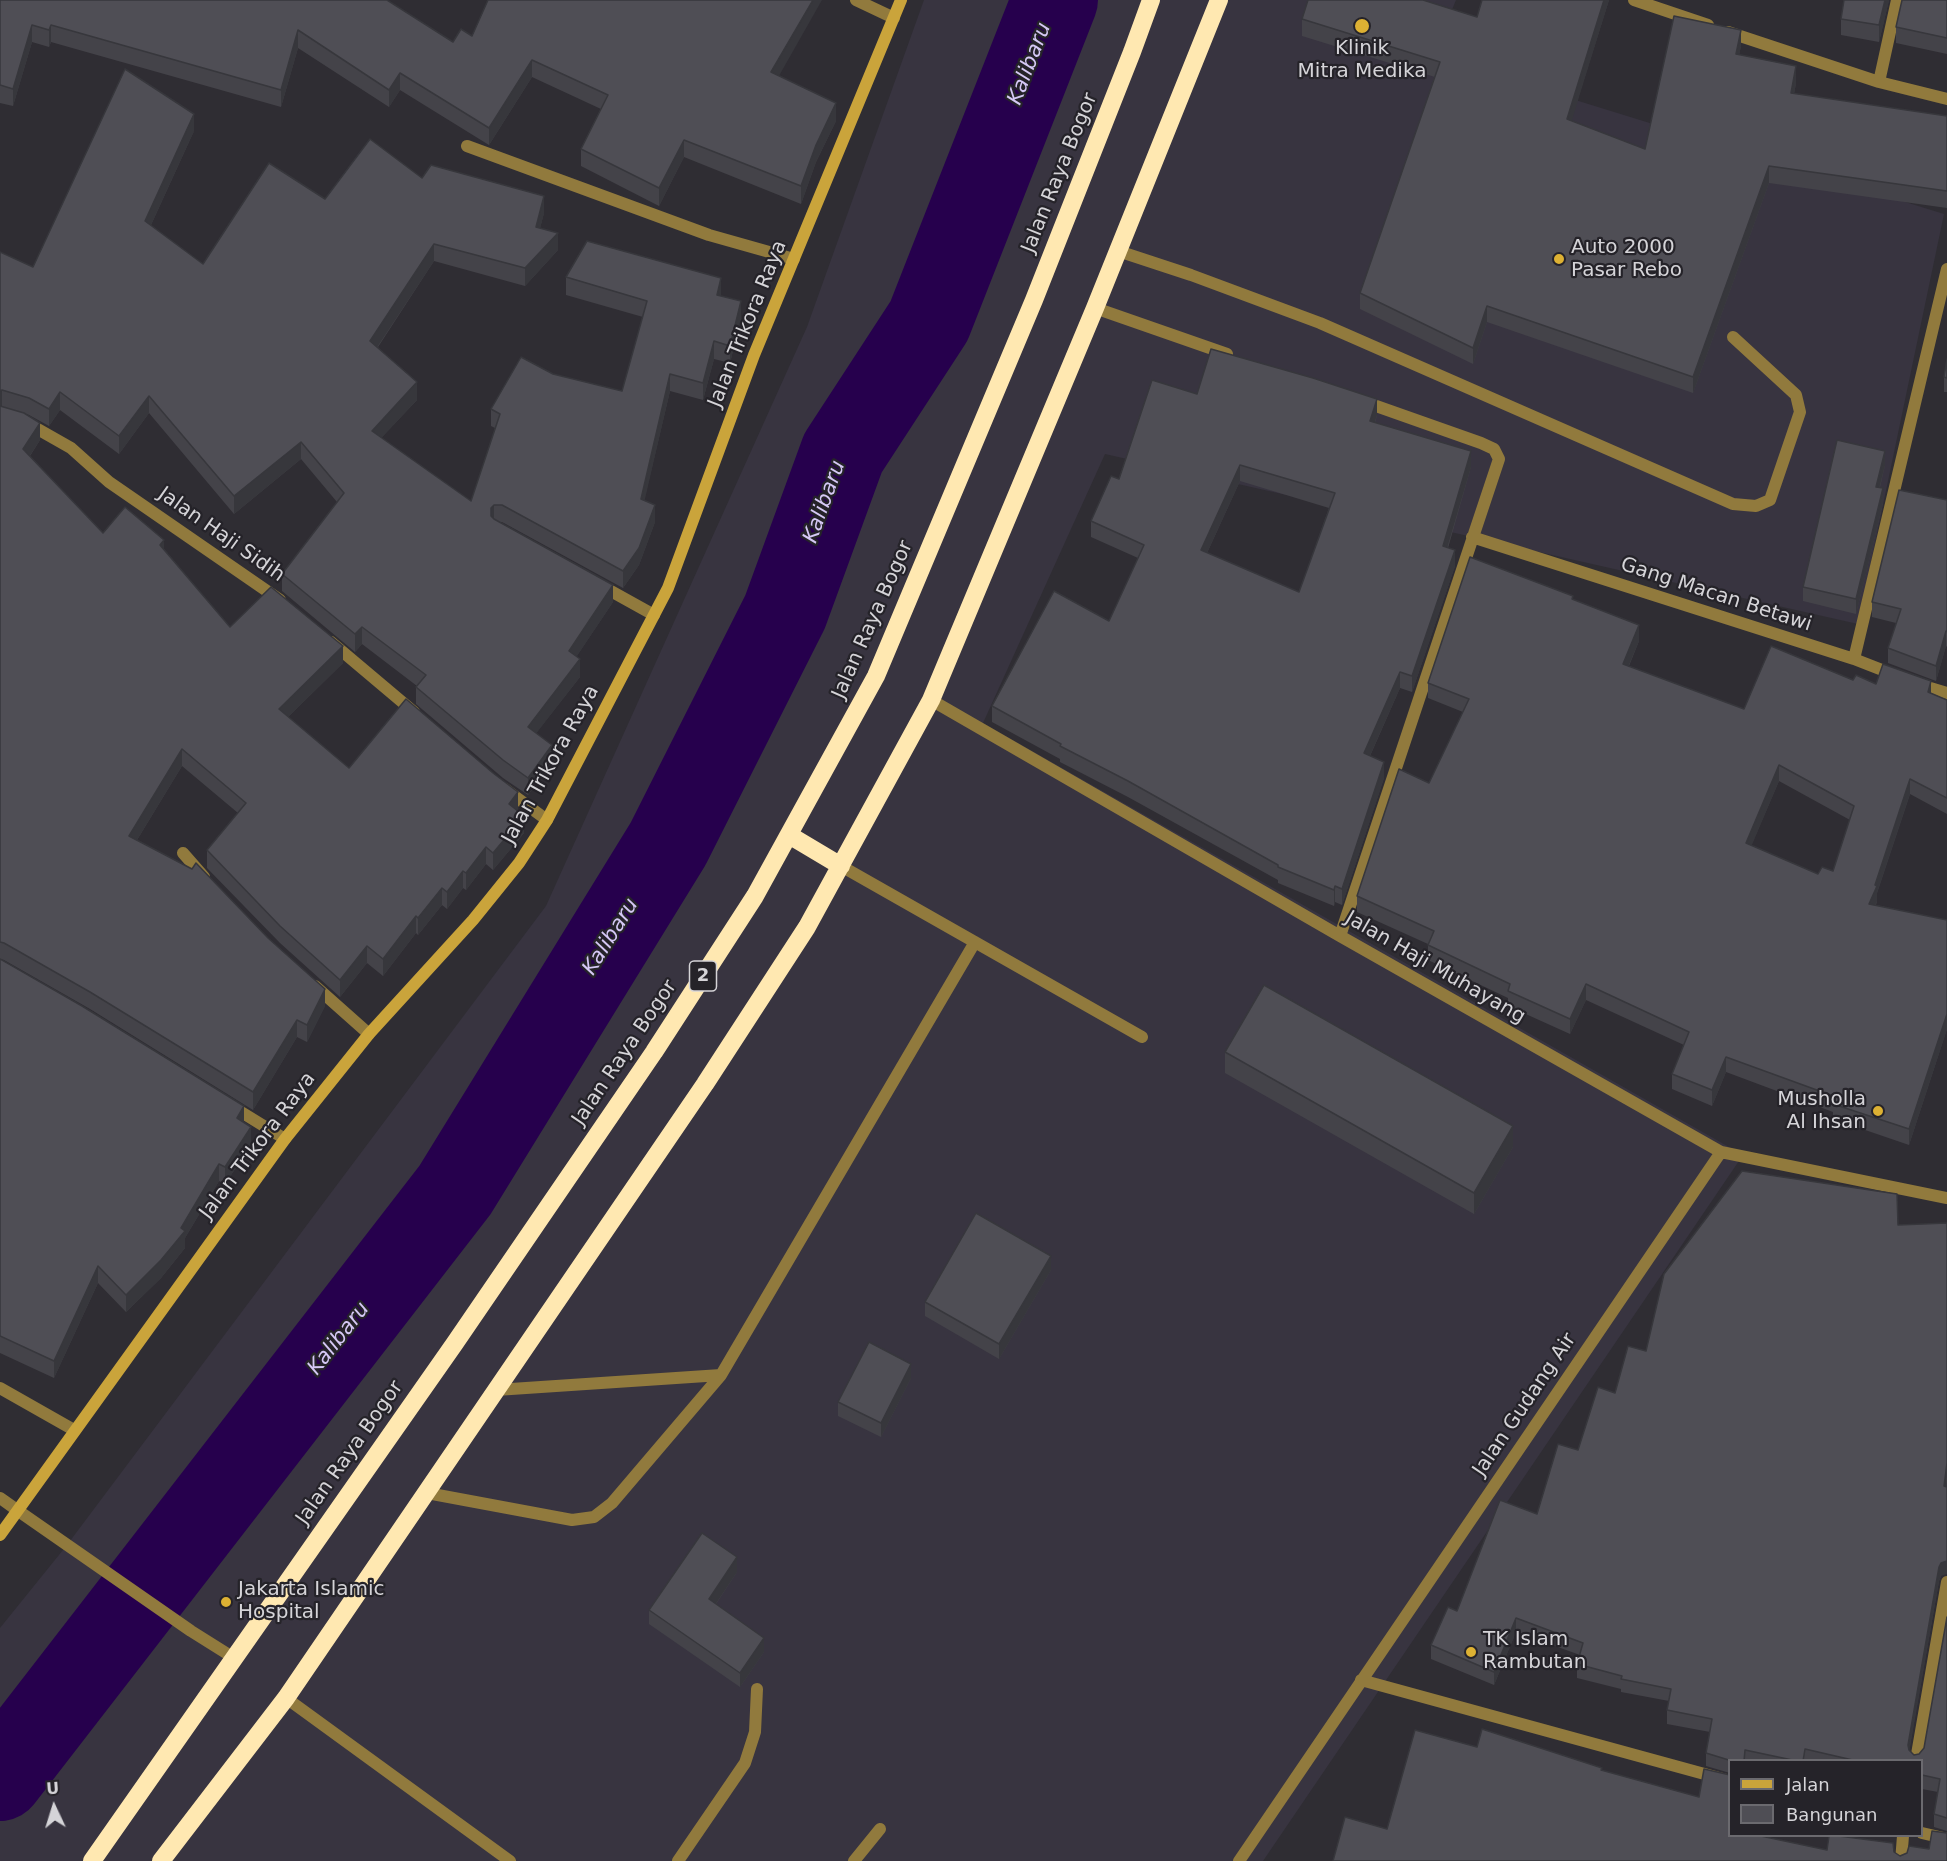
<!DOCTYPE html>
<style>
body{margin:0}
#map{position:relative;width:1947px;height:1861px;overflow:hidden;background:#2f2d33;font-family:"DejaVu Sans",sans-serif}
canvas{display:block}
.legend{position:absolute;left:1728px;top:1759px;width:195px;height:78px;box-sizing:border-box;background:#252329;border:2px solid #6b6a6f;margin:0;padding:8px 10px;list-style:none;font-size:18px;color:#d5d4d8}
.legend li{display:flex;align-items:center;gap:12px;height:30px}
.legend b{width:30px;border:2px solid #6b6a6f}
.north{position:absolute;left:24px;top:1777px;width:60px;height:60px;-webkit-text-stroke:4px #252329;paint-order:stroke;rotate:356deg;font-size:16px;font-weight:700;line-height:24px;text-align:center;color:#d5d4d8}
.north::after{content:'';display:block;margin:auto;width:21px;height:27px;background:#d5d4d8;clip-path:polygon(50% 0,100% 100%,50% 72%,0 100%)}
</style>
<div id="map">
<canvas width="1947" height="1861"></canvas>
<ul class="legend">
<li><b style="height:8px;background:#caa43b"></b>Jalan</li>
<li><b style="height:16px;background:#4f4e55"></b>Bangunan</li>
</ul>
<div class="north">U</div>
</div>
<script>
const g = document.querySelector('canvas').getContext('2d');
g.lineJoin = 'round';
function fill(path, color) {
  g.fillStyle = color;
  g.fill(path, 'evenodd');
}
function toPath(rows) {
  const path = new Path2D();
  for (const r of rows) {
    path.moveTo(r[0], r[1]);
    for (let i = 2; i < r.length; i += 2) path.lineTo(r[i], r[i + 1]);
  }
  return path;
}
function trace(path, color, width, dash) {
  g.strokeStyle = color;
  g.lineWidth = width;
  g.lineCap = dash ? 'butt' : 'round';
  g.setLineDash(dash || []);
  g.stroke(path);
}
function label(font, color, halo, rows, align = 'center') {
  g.font = font + ' "DejaVu Sans",sans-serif';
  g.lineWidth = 4.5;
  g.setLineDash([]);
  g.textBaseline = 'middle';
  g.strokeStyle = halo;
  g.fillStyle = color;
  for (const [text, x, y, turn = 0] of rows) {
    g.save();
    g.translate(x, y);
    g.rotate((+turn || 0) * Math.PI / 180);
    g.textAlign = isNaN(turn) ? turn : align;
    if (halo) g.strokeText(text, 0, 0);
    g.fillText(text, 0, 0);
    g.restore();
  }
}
const built = toPath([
 [924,0,1456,0,1433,56,1944,214,1858,624,1105,454,983,723,1743,1155,1263,1861,0,1861,0,1628,67,1545,546,906,807,327]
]);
const river = toPath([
 [0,1778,455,1190,668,844,785,612,843,453,929,321,1055,0]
]);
const lane = toPath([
 [856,0,894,18],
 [1118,251,1191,275,1320,323,1733,504,1756,506,1770,500,1800,412,1796,395,1733,337],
 [841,866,1142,1037],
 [496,1390,721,1375],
 [427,1493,572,1520,594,1517,612,1503,721,1375,975,942],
 [0,1498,17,1510],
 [286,1698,510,1861],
 [678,1861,745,1763,755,1732,757,1689],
 [854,1861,880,1829]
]);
const street = toPath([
 [1634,0,1708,25],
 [1728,32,1879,82,1947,99],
 [1879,82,1897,0],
 [467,146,709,235,794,259],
 [1095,308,1227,354],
 [0,415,27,423,71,448,109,482,280,600],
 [1472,537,1854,659,1895,675],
 [600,585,654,615],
 [331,642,414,712],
 [1854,659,1947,269],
 [1917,684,1947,693],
 [931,700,1340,936,1721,1152,1947,1198],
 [505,789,547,820],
 [183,853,204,877],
 [1340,936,1499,459,1494,449,1481,443,1362,401],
 [315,986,369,1034],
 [233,1107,285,1139],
 [0,1388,74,1430],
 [17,1510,191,1631,234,1658],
 [1361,1680,1730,1781],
 [1916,1760,1947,1582],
 [1922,1833,1947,1839],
 [1239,1861,1721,1152],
 [1901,1861,1903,1836]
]);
const secondary = toPath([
 [0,1535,285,1139,369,1034,473,920,519,863,547,820,668,588,754,355,901,0]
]);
const highway = toPath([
 [789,835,841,866],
 [92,1861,455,1343,654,1052,755,896,876,676,1034,300,1132,52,1151,0],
 [161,1861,286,1698,705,1084,807,927,931,700,1095,308,1219,0]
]);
const wall = toPath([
 [0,0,453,42,472,36,778,76,836,121,816,162,801,204,684,157,659,206,581,166,581,149,601,109,532,77,489,145,400,90,389,107,298,48,281,107,51,42,49,47,32,42,13,106,0,103],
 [1609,0,1571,121,1645,149,1741,46,1739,55,1796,83,1794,94,1947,116,1947,208,1769,183,1693,393,1487,322,1473,364,1360,309,1360,293,1435,77,1302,36,1302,19,1477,17],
 [1844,0,1889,0,1879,42,1841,35,1841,19],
 [1947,0,1947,54,1896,43,1896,27],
 [194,131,151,225,203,264,325,199,422,178,544,213,540,228,558,250,525,286,434,261,378,347,417,400,381,438,471,501,495,428,491,426,491,409,553,374,622,391,643,317,566,295,566,277,721,296,741,318,730,363,714,359,703,400,670,391,644,501,655,522,639,565,623,588,502,522,499,522,613,602,576,657,580,677,536,733,552,762,528,795,503,778,416,704,416,687,417,686,362,644,355,652,282,591,282,574,337,502,301,459,234,514,149,413,119,454,60,410,49,426,29,415,22,413,40,440,30,456,103,533,164,549,230,627,343,663,288,717,349,768,518,809,517,810,524,833,493,870,486,864,466,890,463,888,447,909,442,905,418,935,416,933,383,976,367,963,340,997,280,943,207,868,207,850,238,813,182,766,137,840,325,1006,307,1042,297,1037,253,1110,90,1009,4,960,0,959,0,252,33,267],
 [1947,359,1947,392,1944,392,1944,377],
 [1197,394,1377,415,1375,423,1471,467,1448,548,1455,566,1412,692,1400,688,1370,756,1384,778,1342,905,1335,902,1334,906,1278,883,1278,880,1128,797,1060,762,1060,759,992,722,992,706,1109,621,1138,558,1091,537,1091,521,1119,479],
 [1240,481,1329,508,1299,592,1207,553],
 [1885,465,1880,487,1883,503,1856,614,1803,601,1803,587],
 [1947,500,1947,647,1946,646,1936,681,1888,663,1888,648,1896,623,1872,617,1872,602],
 [1573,600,1639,641,1629,666,1744,709,1853,680,1931,693,1947,700,1947,814,1910,794,1877,893,1877,901,1876,905,1947,920,1947,1029,1909,1145,1833,1119,1833,1112,1726,1072,1712,1106,1672,1089,1672,1074,1684,1045,1586,1000,1570,1034,1508,1006,1508,998,1428,960,1428,944,1357,912,1357,896,1429,783,1463,712,1428,698,1428,683],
 [1779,781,1850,820,1833,871,1818,874,1751,846],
 [0,959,244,1123,251,1145,225,1184,219,1181,185,1238,185,1248,161,1278,126,1312,98,1283,54,1378,0,1353],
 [1225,1052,1513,1147,1474,1214,1225,1073],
 [1947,1223,1947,1476,1941,1576,1939,1581,1909,1751,1914,1755,1919,1754,1924,1748,1947,1617,1947,1831,1934,1827,1934,1814,1938,1792,1922,1789,1922,1761,1730,1761,1730,1773,1706,1766,1706,1753,1710,1732,1667,1724,1667,1710,1669,1701,1621,1692,1621,1689,1577,1678,1577,1664,1580,1655,1516,1632,1494,1685,1431,1659,1431,1645,1457,1611,1537,1514,1615,1393,1646,1351,1898,1225],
 [1051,1270,999,1359,925,1316,925,1302],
 [911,1378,881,1437,838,1416,838,1402],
 [737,1572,716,1604,764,1652,740,1687,649,1624,649,1610]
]);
const shadedWall = toPath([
 [813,0,822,0,771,90,771,72],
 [1604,0,1609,0,1567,136,1567,119],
 [1885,0,1889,0,1879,42,1879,25],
 [32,25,32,42,13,106,13,89],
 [51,25,51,42,49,47,49,30],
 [298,30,298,48,281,107,281,90],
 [1741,30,1741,46,1736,70,1736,54],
 [532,60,532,77,489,145,489,128],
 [1796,66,1796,83,1791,110,1791,93],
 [400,73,400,90,389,107,389,90],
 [836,103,836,121,816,162,801,204,801,186,816,145],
 [194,114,194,131,145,238,145,221],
 [684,140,684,157,659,206,659,188],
 [1769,166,1769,183,1693,393,1693,377],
 [544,196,544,213,536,244,536,227],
 [558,233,558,250,525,286,525,268],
 [434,244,434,261,370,358,370,341],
 [721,278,721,295,717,312,717,295],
 [741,301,741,318,730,363,730,346],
 [1487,306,1487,322,1473,364,1473,348],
 [714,341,714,359,703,400,703,383],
 [670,374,670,391,641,516,641,499],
 [417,382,417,400,372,448,372,431],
 [2,390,2,407,0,408,0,391],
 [60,392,60,410,49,426,49,409],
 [149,396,149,413,119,454,119,436],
 [1377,399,1377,415,1370,437,1370,421],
 [40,423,40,440,23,466,23,449],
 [301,442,301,459,234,514,234,496],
 [1471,451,1471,467,1443,562,1443,546],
 [1885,451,1885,465,1876,501,1876,487],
 [1240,465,1240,481,1201,566,1201,550],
 [1883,488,1883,503,1856,614,1856,599],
 [494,505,494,522,491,526,491,508],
 [655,505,655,522,639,565,623,588,623,571],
 [164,540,164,557,160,545],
 [1455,550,1455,566,1412,692,1412,676],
 [613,585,613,602,569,668,569,651],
 [1639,625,1639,641,1623,679,1623,664],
 [362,627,362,644,355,652,355,634],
 [1946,631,1946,646,1936,681,1936,666],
 [343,646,343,663,279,726,279,709],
 [580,659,580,677,528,744,528,727],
 [1400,672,1400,688,1364,769,1364,753],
 [1931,681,1931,697,1928,692],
 [552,745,552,762,528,795,528,778],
 [182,749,182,766,129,853,129,836],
 [1384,762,1384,778,1342,905,1342,889],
 [1779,765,1779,781,1746,859,1746,843],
 [1910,779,1910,794,1877,893,1877,901,1869,919,1869,904],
 [518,792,518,809,509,821,509,804],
 [524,816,524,833,493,870,493,853],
 [486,847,486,864,466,890,466,873],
 [463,871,463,888,447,909,447,892],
 [1335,886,1335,902,1334,906,1334,890],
 [442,888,442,905,418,935,418,918],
 [416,916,416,933,383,976,383,959],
 [367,946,367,963,340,997,340,980],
 [1586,984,1586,1000,1570,1034,1570,1019],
 [325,989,325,1006,307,1042,307,1025],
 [1947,1014,1947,1029,1909,1145,1909,1129],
 [297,1020,297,1037,253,1110,253,1092],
 [1726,1057,1726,1072,1712,1106,1712,1090],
 [244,1106,244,1124,237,1118],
 [1513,1126,1513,1147,1474,1214,1474,1193],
 [251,1127,251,1145,225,1184,225,1167],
 [219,1164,219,1181,185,1238,185,1248,161,1278,126,1312,126,1295,181,1228],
 [1051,1256,1051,1270,999,1359,999,1344],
 [98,1266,98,1283,54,1378,54,1361],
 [911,1364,911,1378,881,1437,881,1423],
 [1947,1463,1947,1476,1944,1500,1944,1486],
 [737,1557,737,1572,709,1614,709,1599],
 [1947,1561,1947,1574,1941,1576,1939,1581,1908,1759,1908,1745,1939,1567,1941,1563],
 [1516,1618,1516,1632,1494,1685,1494,1672],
 [764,1638,764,1652,740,1687,740,1673]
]);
const building = toPath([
 [0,0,387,0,453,42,461,29,472,36,488,0,813,0,771,72,836,103,816,145,801,186,684,140,659,188,581,149,608,95,532,60,489,128,400,73,389,90,298,30,281,90,51,25,49,30,32,25,13,89,0,85,0,0],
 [1308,0,1423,0,1477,17,1482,0,1604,0,1567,119,1645,149,1674,16,1741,30,1736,54,1796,66,1791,93,1947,116,1947,191,1769,166,1693,377,1487,306,1473,348,1360,293,1440,62,1302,19,1308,0],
 [1844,0,1885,0,1879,25,1841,19,1844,0],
 [1902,0,1947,0,1947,38,1896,27,1902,0],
 [125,69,194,114,145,221,203,264,269,163,325,199,370,139,422,178,431,165,544,196,536,227,558,233,525,268,434,244,370,341,417,382,372,431,471,501,500,414,491,409,521,357,553,374,622,391,647,301,566,277,587,241,721,278,717,295,741,301,730,346,714,341,703,383,670,374,641,499,655,505,639,548,623,571,502,505,494,505,491,508,491,516,494,519,613,585,569,651,580,659,528,727,552,745,528,778,503,760,416,687,426,675,362,627,355,634,282,574,344,493,301,442,234,496,149,396,119,436,60,392,49,409,29,398,2,390,0,391,0,252,33,267,125,69],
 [1211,349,1313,378,1377,399,1370,421,1471,451,1443,546,1455,550,1412,676,1400,672,1364,753,1384,762,1342,889,1335,886,1334,890,1278,867,1278,865,1128,781,1060,746,1061,744,992,706,1054,591,1109,621,1144,545,1091,521,1111,476,1119,479,1152,380,1197,394,1211,349],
 [1240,465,1335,493,1299,592,1201,550,1240,465],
 [1947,359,1947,378,1944,377,1947,359],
 [0,406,24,413,40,423,23,449,103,533,125,507,164,540,160,545,230,627,271,587,343,646,279,709,349,768,406,699,493,773,518,792,509,804,524,816,493,853,486,847,466,873,463,871,447,892,442,888,418,918,416,916,383,959,367,946,340,980,280,926,207,850,246,803,182,749,129,836,192,869,196,863,268,938,325,989,307,1025,297,1020,253,1092,90,992,4,943,0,942,0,406],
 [1837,440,1885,451,1876,487,1883,488,1856,599,1803,587,1837,440],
 [1899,490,1947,500,1947,631,1946,631,1936,666,1888,648,1901,609,1872,602,1899,490],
 [1470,557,1573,596,1572,599,1639,625,1623,664,1744,709,1771,646,1853,680,1856,675,1876,684,1883,664,1931,681,1928,692,1947,700,1947,798,1910,779,1875,885,1877,886,1869,904,1947,920,1947,1014,1909,1129,1833,1104,1836,1097,1726,1057,1712,1090,1672,1074,1689,1032,1586,984,1570,1019,1508,991,1510,984,1428,945,1434,931,1357,896,1399,769,1429,783,1469,699,1428,683,1470,557],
 [1779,765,1854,806,1833,871,1822,867,1818,874,1746,843,1779,765],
 [0,959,82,1006,244,1106,237,1118,251,1127,225,1167,219,1164,181,1228,185,1231,161,1260,126,1295,98,1266,54,1361,0,1336,0,959],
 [1264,985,1513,1126,1474,1193,1225,1052,1264,985],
 [1742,1171,1897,1194,1898,1225,1947,1223,1947,1463,1944,1486,1947,1487,1947,1561,1941,1563,1939,1567,1908,1745,1909,1750,1914,1755,1919,1754,1924,1748,1947,1617,1947,1818,1934,1814,1940,1779,1922,1775,1922,1761,1857,1761,1805,1749,1803,1761,1797,1761,1745,1750,1744,1761,1732,1761,1706,1753,1712,1719,1667,1710,1671,1689,1621,1679,1622,1676,1577,1664,1583,1643,1516,1618,1494,1672,1431,1645,1448,1607,1457,1611,1500,1500,1537,1514,1558,1444,1578,1450,1598,1387,1615,1393,1628,1346,1646,1351,1664,1274,1742,1171],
 [976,1213,1051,1256,999,1344,925,1302,976,1213],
 [869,1342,911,1364,881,1423,838,1402,869,1342],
 [702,1533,737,1557,709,1599,764,1638,740,1673,649,1610,702,1533],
 [1482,1729,1602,1768,1601,1770,1699,1797,1704,1769,1730,1775,1730,1836,1761,1836,1827,1850,1829,1836,1839,1836,1893,1843,1894,1852,1900,1856,1907,1853,1909,1846,1929,1849,1932,1831,1947,1833,1947,1861,1333,1861,1345,1817,1387,1829,1415,1730,1477,1747,1482,1729]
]);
const markers = [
 [1362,26,8,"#ddb133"],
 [1559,259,6,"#ddb133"],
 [1878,1111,6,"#ddb133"],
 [226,1602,6,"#ddb133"],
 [1471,1652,6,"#ddb133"]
];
const shields = [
 [703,976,27]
];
const shieldNames = [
 ["2",703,976]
];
const poiNames = [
 ["Klinik",1362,49,"center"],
 ["Mitra Medika",1362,72,"center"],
 ["Auto 2000",1571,248],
 ["Pasar Rebo",1571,271],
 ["Musholla",1866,1100,"right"],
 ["Al Ihsan",1866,1123,"right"],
 ["Jakarta Islamic",238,1590],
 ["Hospital",238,1613],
 ["TK Islam",1483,1640],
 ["Rambutan",1483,1663]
];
const streetNames = [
 ["Jalan Raya Bogor",1060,173,-68],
 ["Jalan Trikora Raya",748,324,-68],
 ["Jalan Haji Sidih",221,535,35],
 ["Gang Macan Betawi",1716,595,18],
 ["Jalan Raya Bogor",873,620,-66],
 ["Jalan Trikora Raya",551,765,-61],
 ["Jalan Haji Muhayang",1435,968,30],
 ["Jalan Raya Bogor",625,1053,-56],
 ["Jalan Trikora Raya",258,1146,-53],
 ["Jalan Gudang Air",1525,1405,-56],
 ["Jalan Raya Bogor",350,1453,-55]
];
const waterNames = [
 ["Kalibaru",1030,64,-69],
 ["Kalibaru",825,502,-70],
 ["Kalibaru",611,937,-58],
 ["Kalibaru",339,1339,-52]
];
fill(built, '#383440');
trace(river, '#26004d', 86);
trace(lane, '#917a3d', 12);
trace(street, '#917a3d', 12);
trace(secondary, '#caa43b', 12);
trace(highway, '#ffe8b1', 18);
fill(wall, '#444349');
fill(shadedWall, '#37373c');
fill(building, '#4f4e55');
trace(building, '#37373c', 1.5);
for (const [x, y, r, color] of markers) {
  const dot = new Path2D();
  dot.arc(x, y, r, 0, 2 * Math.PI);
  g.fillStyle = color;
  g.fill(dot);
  trace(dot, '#252329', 2);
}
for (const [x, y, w] of shields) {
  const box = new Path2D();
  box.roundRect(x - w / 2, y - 15, w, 30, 4.5);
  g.fillStyle = '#252329';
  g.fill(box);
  trace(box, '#d5d4d8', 1.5);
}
label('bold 18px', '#d5d4d8', null, shieldNames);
label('20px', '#d5d4d8', '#252329', poiNames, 'left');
label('20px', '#d5d4d8', '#252329', streetNames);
label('italic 21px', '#d5c8f5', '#252329', waterNames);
</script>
